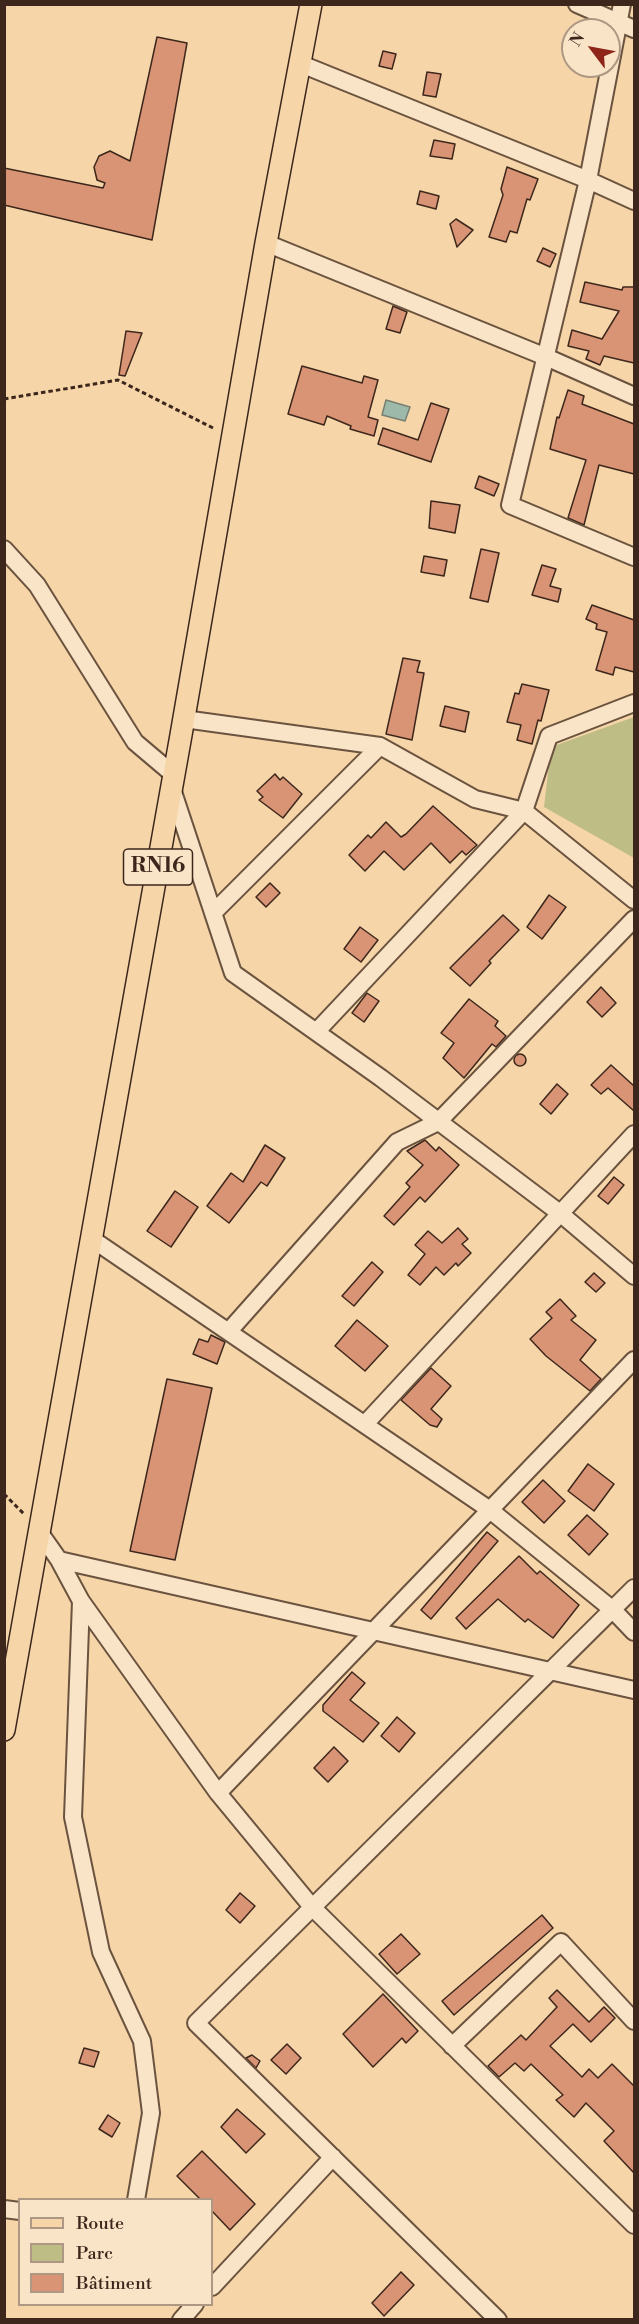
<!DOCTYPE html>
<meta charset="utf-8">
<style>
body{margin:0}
#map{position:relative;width:639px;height:2324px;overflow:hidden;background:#f6d6a9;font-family:"Libre Bodoni",serif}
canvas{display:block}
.frame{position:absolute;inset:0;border:6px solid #3d271c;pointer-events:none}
.legend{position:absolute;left:18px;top:2198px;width:195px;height:108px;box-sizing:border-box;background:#f9e4c7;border:2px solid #ae9883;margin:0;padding:8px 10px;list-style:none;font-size:18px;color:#3d271c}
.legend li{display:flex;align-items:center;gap:12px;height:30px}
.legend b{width:30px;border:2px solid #ae9883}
.north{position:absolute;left:561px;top:18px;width:60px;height:60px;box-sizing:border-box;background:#f9e4c7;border:2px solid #ae9883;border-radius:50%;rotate:302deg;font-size:16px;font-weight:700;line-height:24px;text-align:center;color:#3d271c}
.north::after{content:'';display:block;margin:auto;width:21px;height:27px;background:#8f2418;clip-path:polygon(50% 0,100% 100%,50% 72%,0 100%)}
</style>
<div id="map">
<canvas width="639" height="2324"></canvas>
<div class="frame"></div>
<ul class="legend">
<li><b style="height:8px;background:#f6d6a9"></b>Route</li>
<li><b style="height:16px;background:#bfbd86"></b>Parc</li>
<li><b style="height:16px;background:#d89474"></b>Bâtiment</li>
</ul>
<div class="north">N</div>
</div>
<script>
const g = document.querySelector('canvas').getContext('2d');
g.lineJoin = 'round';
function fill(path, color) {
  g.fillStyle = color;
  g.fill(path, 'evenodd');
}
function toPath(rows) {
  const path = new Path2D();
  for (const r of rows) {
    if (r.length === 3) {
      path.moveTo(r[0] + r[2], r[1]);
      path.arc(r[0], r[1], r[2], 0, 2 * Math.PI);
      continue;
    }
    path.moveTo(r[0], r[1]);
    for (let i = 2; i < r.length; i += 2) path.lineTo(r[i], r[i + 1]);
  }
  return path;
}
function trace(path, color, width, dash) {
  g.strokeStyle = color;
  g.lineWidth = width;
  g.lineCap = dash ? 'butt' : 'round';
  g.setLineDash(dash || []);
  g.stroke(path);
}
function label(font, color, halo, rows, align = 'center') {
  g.font = font + ' "Libre Bodoni",serif';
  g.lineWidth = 4.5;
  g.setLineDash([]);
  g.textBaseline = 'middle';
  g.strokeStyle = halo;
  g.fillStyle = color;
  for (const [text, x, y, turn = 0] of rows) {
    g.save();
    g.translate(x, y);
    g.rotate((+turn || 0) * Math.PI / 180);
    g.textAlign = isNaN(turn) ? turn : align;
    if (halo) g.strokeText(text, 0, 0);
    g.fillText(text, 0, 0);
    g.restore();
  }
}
const green = toPath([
 [634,717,634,858,544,807,551,747]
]);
const water = toPath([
 [386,400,410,407,405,421,382,415,386,400]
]);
const building = toPath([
 [157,37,187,43,152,240,4,205,4,168,103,188,105,183,97,180,94,167,99,156,110,151,130,161,157,37],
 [383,51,396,54,392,69,379,66,383,51],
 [427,72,441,74,436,97,423,95,427,72],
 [434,140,455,144,452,159,430,156,434,140],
 [507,167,538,179,530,200,527,199,517,233,510,231,506,242,489,237,503,195,501,189,507,167],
 [420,191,439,196,436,209,417,204,420,191],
 [456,219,473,230,457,247,450,224,456,219],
 [543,248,556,254,550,267,537,261,543,248],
 [585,282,622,290,623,287,634,287,634,363,604,356,600,365,586,359,589,351,568,346,572,330,602,339,619,311,580,302,585,282],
 [393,306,407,312,400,333,386,329,393,306],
 [126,331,142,333,125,376,119,375,126,331],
 [302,366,362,383,364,376,378,380,368,417,378,420,374,436,350,429,351,426,327,416,324,425,288,414,302,366],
 [568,390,584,396,582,404,634,424,634,474,599,465,584,525,568,518,586,460,550,449,557,417,559,418,568,390],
 [431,403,449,409,431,462,378,444,383,428,418,440,431,403],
 [479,476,499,484,494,496,475,488,479,476],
 [431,501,460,505,455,533,429,528,431,501],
 [481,549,499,553,488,602,470,598,481,549],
 [424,556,447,560,444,576,421,572,424,556],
 [542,565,556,569,550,586,561,589,558,602,532,595,542,565],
 [592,605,634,620,634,672,615,667,613,675,596,670,607,632,596,629,597,624,586,619,592,605],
 [403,658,420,661,417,672,424,673,412,740,386,734,403,658],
 [522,684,549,690,541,721,538,720,532,744,517,740,521,725,507,722,515,693,519,694,522,684],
 [445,706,469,712,465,732,440,726,445,706],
 [275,774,280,780,283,777,302,794,283,818,259,800,263,797,257,791,275,774],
 [433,806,477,845,466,855,462,851,450,863,431,843,404,870,384,851,365,871,349,855,368,835,371,838,386,822,401,837,406,834,433,806],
 [270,883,280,893,266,907,256,897,270,883],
 [549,895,566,907,542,939,527,927,549,895],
 [503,915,519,930,489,961,491,963,470,986,450,968,503,915],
 [360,927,378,940,361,962,344,949,360,927],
 [601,987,616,1003,602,1017,587,1002,601,987],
 [367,993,379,1001,364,1022,352,1013,367,993],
 [469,999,498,1021,495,1026,506,1036,496,1047,492,1044,464,1078,443,1058,454,1043,441,1033,469,999],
 [520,1060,6],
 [611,1065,634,1086,634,1111,608,1088,601,1094,591,1085,611,1065],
 [557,1084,568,1094,551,1114,540,1104,557,1084],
 [425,1140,436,1151,439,1147,459,1165,425,1202,420,1197,394,1225,384,1216,410,1187,406,1183,423,1165,407,1151,425,1140],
 [265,1145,285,1158,267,1186,261,1182,229,1223,207,1206,231,1173,243,1182,265,1145],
 [614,1177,624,1185,608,1204,598,1196,614,1177],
 [175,1191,198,1207,171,1247,147,1231,175,1191],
 [458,1228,468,1239,462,1244,471,1253,458,1266,456,1263,444,1275,436,1267,420,1285,408,1275,425,1254,415,1245,428,1231,442,1243,458,1228],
 [372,1262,383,1272,354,1306,342,1296,372,1262],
 [594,1273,605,1283,596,1292,585,1282,594,1273],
 [560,1299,576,1316,571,1320,596,1340,580,1360,601,1379,590,1391,546,1356,530,1339,552,1318,546,1312,560,1299],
 [357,1320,388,1346,365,1371,335,1346,357,1320],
 [211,1335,225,1342,217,1364,193,1354,199,1339,208,1342,211,1335],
 [431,1368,451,1386,431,1409,442,1419,437,1427,430,1425,401,1400,431,1368],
 [167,1379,212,1388,175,1560,130,1551,167,1379],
 [588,1464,614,1484,594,1511,568,1491,588,1464],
 [543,1480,565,1501,544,1523,522,1502,543,1480],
 [587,1515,608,1534,589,1555,568,1535,587,1515],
 [487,1532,498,1541,431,1619,421,1610,487,1532],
 [519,1556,537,1574,540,1571,579,1605,553,1638,528,1619,525,1622,498,1599,466,1629,456,1618,519,1556],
 [352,1672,365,1683,350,1700,379,1723,363,1742,323,1711,323,1705,352,1672],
 [397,1717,415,1733,399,1752,381,1736,397,1717],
 [334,1747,348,1761,328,1782,314,1768,334,1747],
 [240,1893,255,1906,240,1923,226,1910,240,1893],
 [542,1915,553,1928,454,2015,442,2001,542,1915],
 [401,1934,420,1954,397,1974,379,1954,401,1934],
 [557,1990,589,2022,604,2007,615,2018,591,2042,573,2024,550,2046,582,2077,589,2069,598,2078,612,2064,634,2086,634,2173,604,2141,614,2131,586,2103,574,2117,556,2100,563,2095,531,2064,524,2071,515,2063,499,2077,488,2066,521,2035,526,2040,557,2007,549,1998,557,1990],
 [383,1994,418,2031,406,2043,402,2038,373,2067,343,2034,383,1994],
 [287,2044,301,2058,286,2074,271,2060,287,2044],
 [84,2048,99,2052,94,2067,79,2063,84,2048],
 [252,2055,260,2061,256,2068,246,2058,252,2055],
 [237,2109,265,2134,246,2153,221,2127,237,2109],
 [108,2115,120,2123,112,2137,99,2129,108,2115],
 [202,2151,255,2204,230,2230,212,2211,212,2199,200,2199,177,2176,202,2151],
 [401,2272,414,2285,384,2316,372,2303,401,2272]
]);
const path = toPath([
 [4,399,118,380,215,429],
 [4,1494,24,1514]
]);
const minor = toPath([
 [577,4,634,29],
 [622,4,588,180,510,505,634,557],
 [301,64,588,180,634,201],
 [266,243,546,357,634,396],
 [4,549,37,585,135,742,174,775],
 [184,719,380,746,475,799,524,811,549,736,634,703],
 [172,789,233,973,381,1078,561,1214,634,1276],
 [213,913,380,746],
 [316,1032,524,811,634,900],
 [92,1239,490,1510,613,1610,634,1632],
 [229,1331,397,1142,438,1122,634,919],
 [365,1424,634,1134],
 [40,1533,59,1560,81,1601,218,1793,312,1907,634,2225],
 [59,1560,634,1690],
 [81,1601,73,1817,101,1952,142,2041,151,2113,136,2200],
 [218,1793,634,1360],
 [452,2046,561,1942,634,2021],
 [4,2209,20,2211],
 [212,2287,333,2157],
 [181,2320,195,2304],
 [498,2320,196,2023,634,1588]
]);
const major = toPath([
 [4,1730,181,735,266,243,311,4]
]);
const shields = [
 [158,867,69]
];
const shieldNames = [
 ["RN16",158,867]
];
fill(green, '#bfbd86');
fill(water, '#9db9a9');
trace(water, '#777f71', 1.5);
fill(building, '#d89474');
trace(building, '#3d271c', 1.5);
trace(minor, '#6b533f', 20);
trace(major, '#3d271c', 24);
trace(path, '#3d271c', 3, [4.5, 3]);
trace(minor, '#f9e4c7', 16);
trace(major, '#f6d6a9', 21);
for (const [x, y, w] of shields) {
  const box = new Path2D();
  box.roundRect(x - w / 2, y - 18, w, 36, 4.5);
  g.fillStyle = '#f9e4c7';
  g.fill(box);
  trace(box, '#3d271c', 1.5);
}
label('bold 21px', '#3d271c', null, shieldNames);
</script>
